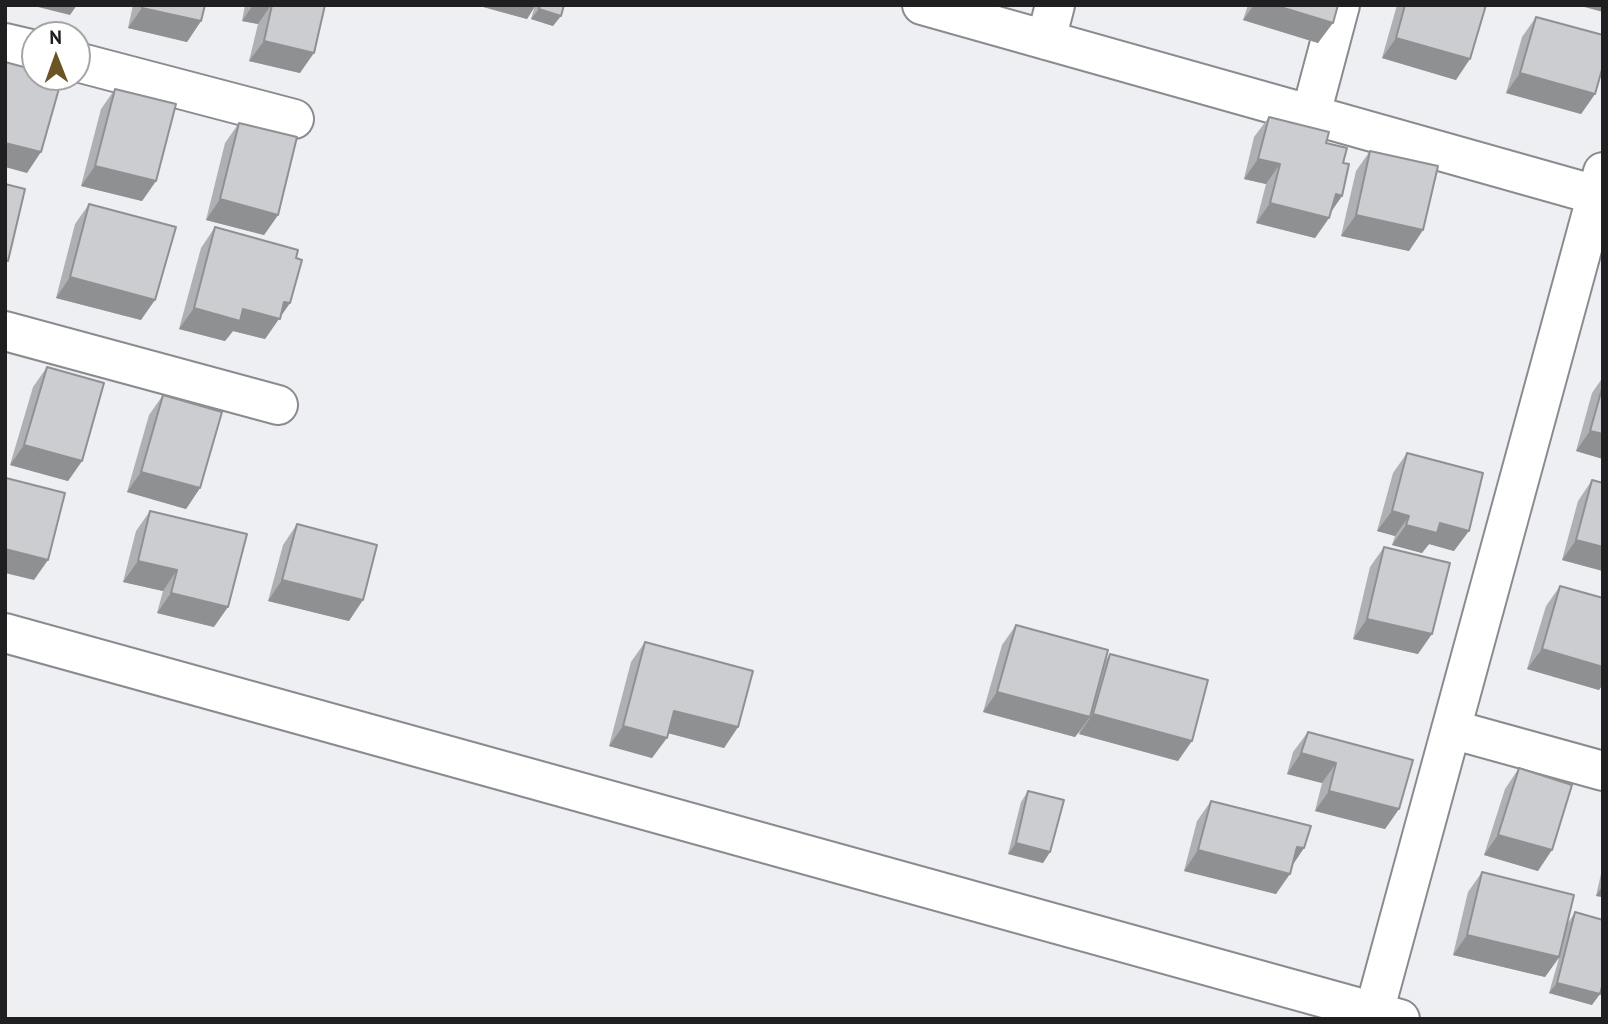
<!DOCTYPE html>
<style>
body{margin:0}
#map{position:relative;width:1608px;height:1024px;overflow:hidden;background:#edeff3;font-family:"PT Sans",sans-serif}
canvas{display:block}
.frame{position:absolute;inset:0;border:7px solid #1f1f21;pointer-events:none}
.north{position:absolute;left:21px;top:21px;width:70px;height:70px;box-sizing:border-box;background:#fff;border:2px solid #a5a5a6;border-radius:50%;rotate:359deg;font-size:19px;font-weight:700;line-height:28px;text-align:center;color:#1f1f21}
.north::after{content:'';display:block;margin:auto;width:24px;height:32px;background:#6d5425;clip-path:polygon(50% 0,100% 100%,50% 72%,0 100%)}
</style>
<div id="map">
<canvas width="1608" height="1024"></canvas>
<div class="frame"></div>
<div class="north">N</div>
</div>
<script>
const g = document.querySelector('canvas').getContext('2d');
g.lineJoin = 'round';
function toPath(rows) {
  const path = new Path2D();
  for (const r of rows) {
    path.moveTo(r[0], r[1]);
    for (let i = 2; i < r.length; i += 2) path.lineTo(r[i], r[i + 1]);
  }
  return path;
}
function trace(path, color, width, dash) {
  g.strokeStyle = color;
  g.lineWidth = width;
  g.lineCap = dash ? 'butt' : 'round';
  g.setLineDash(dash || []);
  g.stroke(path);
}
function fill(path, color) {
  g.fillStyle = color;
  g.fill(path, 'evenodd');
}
const street = toPath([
 [922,5,1596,195],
 [1046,40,1055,5],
 [5,43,35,50],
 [77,62,294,119],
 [1311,114,1340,5],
 [5,331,278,405],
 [5,633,1400,1019],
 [1451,729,1603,771],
 [1374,1012,1603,172]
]);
const wall = toPath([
 [133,5,205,5,201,21,187,42,128,28],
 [245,5,325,5,300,73,249,61,258,24,242,21],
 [476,5,564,5,553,26,531,19,535,6,527,19],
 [1248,5,1338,5,1318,43,1243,20],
 [1397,5,1486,5,1456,80,1382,58],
 [1536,17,1595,94,1581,114,1506,93,1522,37],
 [115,89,156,181,142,201,81,186,101,109],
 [1269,117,1326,143,1343,163,1342,196,1331,212,1329,218,1315,238,1256,223,1266,184,1244,179,1254,137],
 [239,123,278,215,264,235,206,220,225,143],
 [1370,151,1423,230,1409,251,1341,236,1356,171],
 [89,204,141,320,56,298,75,224],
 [215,227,296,258,290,303,265,339,233,331,225,341,179,329,201,248],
 [47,367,82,461,68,481,10,465,33,387],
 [1603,377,1603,459,1576,451,1592,393],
 [163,395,200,488,186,509,127,492,149,415],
 [1407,453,1454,551,1429,544,1422,553,1392,545,1395,536,1377,531,1393,473],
 [1592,480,1603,483,1603,571,1562,560,1578,501],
 [150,511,214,627,157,613,163,591,123,582,136,531],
 [297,524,349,621,268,601,283,545],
 [1384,547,1418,654,1353,639,1370,567],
 [1560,586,1603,598,1603,684,1599,690,1527,669,1546,606],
 [1016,625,1105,661,1110,654,1178,761,1079,734,1080,731,1075,737,983,712,1002,645],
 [645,642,738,727,724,748,668,733,652,758,609,746,631,662],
 [1308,732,1399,809,1385,829,1315,811,1322,783,1287,774,1293,752],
 [1519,768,1538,871,1484,855,1505,789],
 [1028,791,1050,852,1043,863,1008,854,1021,802],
 [1211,801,1304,848,1292,865,1276,894,1184,871,1197,821],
 [1603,865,1603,897,1596,896],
 [1482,872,1568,923,1575,912,1592,1005,1549,993,1559,958,1545,977,1453,955,1468,892]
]);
const shadedWall = toPath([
 [30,5,77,5,70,15],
 [253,5,271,5,258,24,242,21],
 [476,5,536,5,527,19],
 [1254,5,1274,5,1333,23,1318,43,1243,20],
 [1577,5,1603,5,1603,12],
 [142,8,201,21,187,42,128,28],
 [539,9,561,16,553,26,531,19],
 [1396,38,1470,59,1456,80,1382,58],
 [264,41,314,53,300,73,249,61],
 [1520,73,1595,94,1581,114,1506,93],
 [5,143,41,152,27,173,5,167],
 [1258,159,1280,164,1266,184,1244,179],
 [95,166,156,181,142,201,81,186],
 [1336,194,1342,196,1328,216],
 [220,199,278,215,264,235,206,220],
 [1270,203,1329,218,1315,238,1256,223],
 [1356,215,1423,230,1409,251,1341,236],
 [70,277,155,300,141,320,56,298],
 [284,302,290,303,265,339,233,331,225,341,179,329,194,308,243,309],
 [1590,431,1603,434,1603,459,1576,451],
 [24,445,82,461,68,481,10,465],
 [141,472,200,488,186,509,127,492],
 [1392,511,1409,516,1395,536,1377,531],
 [1440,523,1469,531,1454,551,1429,544,1422,553,1392,545,1406,525],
 [1576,540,1603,547,1603,571,1562,560],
 [5,549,48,560,34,580,5,573],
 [138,561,177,570,163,591,123,582],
 [282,580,363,600,349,621,268,601],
 [171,593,228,607,214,627,157,613],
 [1367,619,1432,634,1418,654,1353,639],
 [1542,649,1603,667,1603,684,1599,690,1527,669],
 [997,692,1090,717,1075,737,983,712],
 [674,711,738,727,724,748,660,731],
 [1093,714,1192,741,1178,761,1079,734],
 [623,726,667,738,652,758,609,746],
 [1301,753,1336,763,1322,783,1287,774],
 [1329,791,1399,809,1385,829,1315,811],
 [1498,835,1552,850,1538,871,1484,855],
 [1016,843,1050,852,1043,863,1008,854],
 [1297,847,1304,848,1290,869],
 [1198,850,1290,874,1276,894,1184,871],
 [1603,885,1603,897,1596,896],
 [1467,935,1559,957,1545,977,1453,955],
 [1557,983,1600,994,1592,1005,1549,993]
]);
const building = toPath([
 [142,5,205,5,201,21,142,8,142,5],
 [272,5,325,5,314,53,264,41,272,5],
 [540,5,564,5,561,16,539,9,540,5],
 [1274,5,1338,5,1333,23,1274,5],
 [1405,5,1486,5,1470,59,1396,38,1405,5],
 [1536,17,1603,35,1603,66,1595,94,1520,73,1536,17],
 [5,62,35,70,35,77,62,78,41,152,5,143,5,62],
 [115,89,176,104,156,181,95,166,115,89],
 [1269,117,1329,132,1326,143,1347,148,1343,163,1349,164,1342,196,1336,194,1329,218,1270,203,1280,164,1258,159,1269,117],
 [239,123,297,137,278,215,220,199,239,123],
 [1370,151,1438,166,1423,230,1356,215,1370,151],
 [5,184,25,189,8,261,5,260,5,184],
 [89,204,176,227,155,300,70,277,89,204],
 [215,227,298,250,296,258,302,260,290,303,284,302,280,319,243,309,240,321,194,308,215,227],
 [47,367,104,383,82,461,24,445,47,367],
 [1603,385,1603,434,1590,431,1603,385],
 [163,395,222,412,200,488,141,472,163,395],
 [1407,453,1483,473,1469,531,1440,523,1437,533,1406,525,1409,516,1392,511,1407,453],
 [6,478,65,493,48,560,5,549,6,478],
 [1592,480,1603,483,1603,547,1576,540,1592,480],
 [150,511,247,534,228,607,171,593,177,570,138,561,150,511],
 [297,524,377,545,363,600,282,580,297,524],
 [1384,547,1450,563,1432,634,1367,619,1384,547],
 [1560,586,1603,598,1603,667,1542,649,1560,586],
 [1016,625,1108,650,1090,717,997,692,1016,625],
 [645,642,753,671,738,727,674,711,667,738,623,726,645,642],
 [1110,654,1208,680,1192,741,1093,714,1110,654],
 [1308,732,1413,760,1399,809,1329,791,1336,763,1301,753,1308,732],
 [1519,768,1572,785,1552,850,1498,835,1519,768],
 [1028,791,1064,800,1050,852,1016,843,1028,791],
 [1211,801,1311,826,1304,848,1297,847,1290,874,1198,850,1211,801],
 [1482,872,1574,895,1559,957,1467,935,1482,872],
 [1575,912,1603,920,1603,983,1600,994,1557,983,1575,912]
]);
trace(street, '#898b8e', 42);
trace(street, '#fff', 38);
fill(wall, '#afb0b4');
fill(shadedWall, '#8e9092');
fill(building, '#cbcdd1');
trace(building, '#8e9092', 2);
</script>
